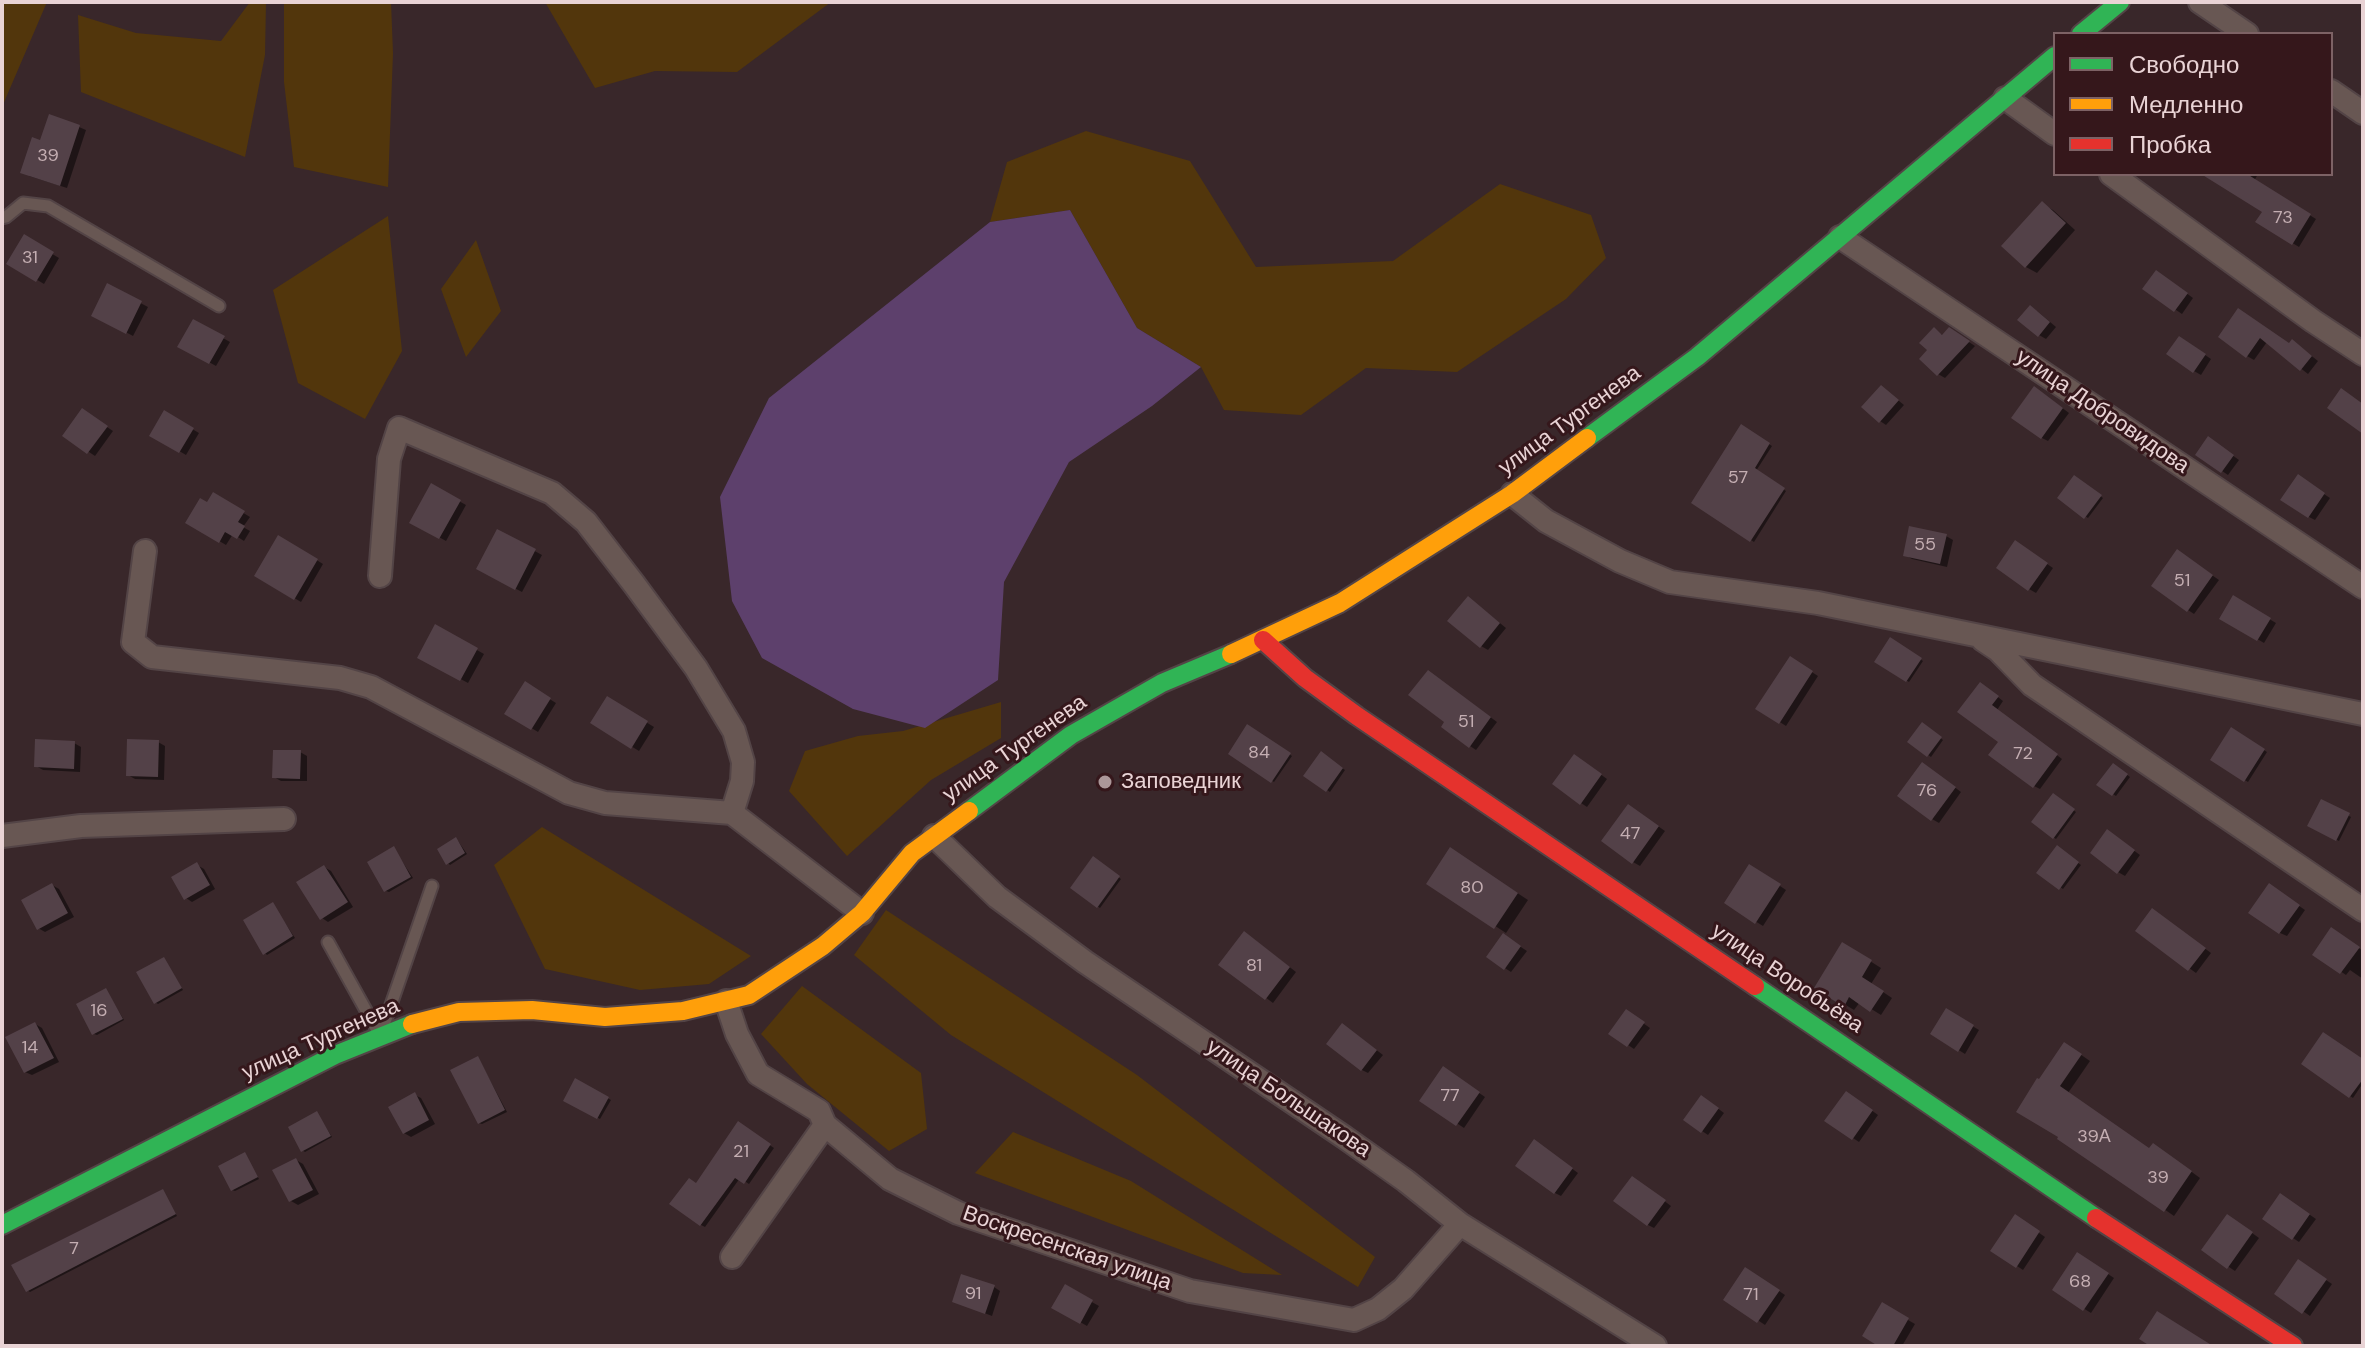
<!DOCTYPE html>
<meta charset="utf-8">
<style>
body{margin:0}
#map{position:relative;width:2365px;height:1348px;overflow:hidden;background:#39272a;font-family:"DM Sans",sans-serif}
canvas{display:block}
.frame{position:absolute;inset:0;border:4px solid #e9d3d5;pointer-events:none}
.legend{position:absolute;left:2053px;top:32px;width:280px;height:144px;box-sizing:border-box;background:#35171b;border:2px solid #7d6265;margin:0;padding:10px 14px;list-style:none;font-size:24px;color:#e9d3d5}
.legend li{display:flex;align-items:center;gap:16px;height:40px}
.legend b{width:40px;border:2px solid #7d6265}
</style>
<div id="map">
<canvas width="2365" height="1348"></canvas>
<div class="frame"></div>
<ul class="legend">
<li><b style="height:10px;background:#30b455"></b>Свободно</li>
<li><b style="height:10px;background:#ff9f0a"></b>Медленно</li>
<li><b style="height:10px;background:#e5322d"></b>Пробка</li>
</ul>
</div>
<script>
const g = document.querySelector('canvas').getContext('2d');
g.lineJoin = 'round';
function fill(path, color) {
  g.fillStyle = color;
  g.fill(path, 'evenodd');
}
function toPath(rows) {
  const path = new Path2D();
  for (const r of rows) {
    path.moveTo(r[0], r[1]);
    for (let i = 2; i < r.length; i += 2) path.lineTo(r[i], r[i + 1]);
  }
  return path;
}
function trace(path, color, width, dash) {
  g.strokeStyle = color;
  g.lineWidth = width;
  g.lineCap = dash ? 'butt' : 'round';
  g.setLineDash(dash || []);
  g.stroke(path);
}
function label(font, color, halo, rows, align = 'center') {
  g.font = font + ' "DM Sans",sans-serif';
  g.lineWidth = 6;
  g.setLineDash([]);
  g.textBaseline = 'middle';
  g.strokeStyle = halo;
  g.fillStyle = color;
  for (const [text, x, y, turn = 0] of rows) {
    g.save();
    g.translate(x, y);
    g.rotate((+turn || 0) * Math.PI / 180);
    g.textAlign = isNaN(turn) ? turn : align;
    if (halo) g.strokeText(text, 0, 0);
    g.fillText(text, 0, 0);
    g.restore();
  }
}
const green = toPath([
 [2,2,47,2,2,107],
 [250,2,266,2,265,55,245,157,81,92,78,15,136,33,221,41],
 [284,2,391,2,393,53,388,187,294,167,284,82],
 [545,2,831,2,737,72,655,71,595,88],
 [1086,131,1190,161,1256,267,1393,261,1500,184,1591,215,1606,258,1566,299,1457,372,1366,368,1301,415,1224,410,1201,367,1137,328,1070,210,990,222,1007,162],
 [388,216,402,351,365,419,298,383,273,290],
 [476,240,501,311,466,357,441,289],
 [1001,702,1001,738,931,780,847,856,789,791,805,751,858,736,903,731],
 [542,827,751,956,709,984,640,990,545,969,494,865],
 [886,910,1137,1075,1375,1257,1358,1287,951,1035,854,955],
 [802,986,921,1073,927,1129,889,1151,807,1084,761,1034],
 [1013,1132,1131,1181,1282,1275,1243,1273,975,1173]
]);
const water = toPath([
 [1070,210,1137,328,1201,367,1152,406,1069,462,1004,582,998,680,925,728,853,709,762,658,732,601,720,497,769,398,990,222]
]);
const shadow = toPath([
 [79,127,86,130,67,188,29,176,42,142],
 [2205,174,2258,174,2254,181,2316,219,2299,247,2258,222,2264,212],
 [2042,204,2053,210,2075,230,2037,273,2026,267,2004,246],
 [24,237,59,258,44,284,9,263],
 [2163,276,2193,298,2182,314,2145,289],
 [108,286,148,307,133,336,94,315],
 [2037,311,2056,327,2046,339,2039,335],
 [2239,311,2290,345,2299,346,2318,361,2308,374,2267,342,2254,360,2247,356,2221,337],
 [193,321,230,342,216,366,180,346],
 [1949,329,1975,346,1945,378,1938,374,1941,334,1943,336],
 [2186,342,2211,359,2201,375,2194,371],
 [1882,387,1904,405,1886,425,1880,421],
 [2041,392,2069,413,2048,441,2042,438],
 [165,413,199,433,186,455,152,435],
 [89,415,113,431,95,456,65,436],
 [1742,427,1772,446,1756,471,1786,491,1754,542,1694,503],
 [2215,443,2239,460,2228,475,2197,454],
 [2075,477,2103,498,2088,518,2060,498],
 [2298,477,2330,498,2315,520,2309,517],
 [432,486,466,505,446,541,412,522],
 [214,495,250,517,243,527,250,531,244,541,233,534,226,545,187,522,208,505],
 [498,531,542,555,522,592,478,569],
 [1946,536,1953,540,1947,567,1912,559,1905,555],
 [279,537,323,564,301,602,256,575],
 [2022,547,2053,568,2036,593,2029,589],
 [2184,556,2219,580,2194,614,2188,610],
 [1469,598,1506,628,1488,650,1481,646],
 [2234,598,2276,623,2264,643,2222,618],
 [436,627,484,654,468,683,420,657],
 [1891,640,1923,661,1909,682,1877,661],
 [1790,658,1818,676,1786,726,1758,708],
 [1435,676,1497,722,1476,750,1470,746,1447,722],
 [525,684,556,703,538,732,507,713],
 [1985,687,2003,701,1997,710,2062,759,2040,789,2034,786,2001,741],
 [608,699,654,727,639,751,593,723],
 [1923,725,1943,740,1931,757,1910,742],
 [1248,727,1292,756,1274,782,1231,753],
 [2232,730,2267,752,2248,782,2213,760],
 [158,742,165,746,164,780,135,779,128,775],
 [74,743,81,747,80,772,43,770,36,766],
 [300,752,307,756,307,781,281,781,274,777],
 [1321,754,1345,770,1330,792,1306,775],
 [1581,760,1607,779,1587,807,1581,803],
 [2114,765,2130,777,2116,796,2099,785],
 [1929,768,1961,792,1939,823,1932,819],
 [2053,796,2076,812,2056,839,2033,822],
 [2322,801,2351,817,2339,841,2310,826],
 [1635,810,1665,831,1640,866,1633,862],
 [2114,836,2140,855,2125,876,2118,872],
 [458,841,467,854,450,865,448,863],
 [2057,848,2081,865,2063,889,2039,872],
 [394,849,413,878,389,892,386,891],
 [1461,856,1528,900,1504,936,1527,951,1511,972,1488,957,1506,933,1429,883],
 [1093,859,1121,879,1100,908,1072,888],
 [197,865,204,869,215,889,192,902,186,898],
 [1750,866,1786,890,1763,926,1726,903],
 [324,867,331,871,353,907,328,922,322,918],
 [52,885,59,889,74,917,45,932,38,928],
 [2276,890,2305,910,2287,936,2280,933],
 [273,905,295,938,267,955,265,953],
 [2159,914,2211,953,2196,973,2138,931],
 [2332,929,2363,951,2363,979,2350,970,2346,975,2315,954],
 [1251,937,1296,972,1273,1003,1221,964],
 [1843,944,1881,968,1871,984,1892,998,1881,1015,1860,1002,1854,1010,1816,987],
 [164,959,183,990,158,1004,155,1002],
 [106,990,124,1020,97,1035,94,1034],
 [1947,1011,1979,1030,1965,1054,1933,1034],
 [1633,1016,1650,1028,1634,1049,1628,1045],
 [35,1024,42,1028,59,1062,32,1075,25,1072],
 [1349,1029,1383,1055,1368,1073,1362,1070],
 [2074,1050,2090,1061,2068,1093,2150,1150,2163,1151,2200,1178,2174,1216,2061,1137,2019,1111],
 [478,1058,507,1112,482,1124,479,1123],
 [2363,1061,2363,1083,2353,1098,2303,1064],
 [1450,1073,1485,1097,1464,1128,1422,1100],
 [576,1081,611,1100,600,1119,565,1100],
 [415,1095,421,1098,435,1124,411,1137,404,1133],
 [1853,1097,1878,1115,1859,1142,1853,1138],
 [1708,1101,1724,1113,1708,1135,1702,1131],
 [317,1113,332,1137,305,1152,302,1150],
 [738,1124,774,1148,749,1184,740,1178,705,1227,701,1225,696,1185],
 [1541,1146,1578,1173,1561,1196,1555,1193],
 [245,1155,259,1179,235,1191,232,1190],
 [296,1160,303,1164,319,1194,298,1205,291,1201],
 [1639,1182,1671,1206,1654,1228,1648,1225],
 [163,1192,177,1216,30,1292,27,1290],
 [2287,1199,2316,1219,2299,1242,2293,1238],
 [2234,1220,2259,1238,2235,1271,2203,1250],
 [2022,1221,2045,1237,2023,1270,1993,1250],
 [2084,1258,2114,1278,2091,1313,2054,1290],
 [2305,1266,2332,1284,2310,1316,2277,1293],
 [1752,1273,1785,1295,1765,1325,1726,1299],
 [994,1287,1000,1291,992,1316,954,1301],
 [1065,1287,1099,1306,1087,1326,1054,1307],
 [1882,1305,1915,1324,1902,1346,1882,1346]
]);
const building = toPath([
 [49,114,80,125,60,186,20,173,32,137,40,140],
 [2201,174,2247,174,2311,214,2292,245,2255,222,2262,212],
 [2042,201,2066,223,2025,268,2001,246],
 [24,234,54,252,36,282,6,264],
 [2156,270,2188,293,2174,312,2142,289],
 [107,283,142,301,126,334,91,316],
 [2030,305,2050,322,2038,337,2017,320],
 [2238,308,2289,343,2292,339,2312,356,2300,371,2260,338,2246,358,2218,337],
 [193,319,225,336,209,364,177,347],
 [1934,327,1942,335,1949,327,1970,341,1937,376,1919,359,1927,350,1919,343],
 [2179,336,2206,354,2193,373,2166,354],
 [1881,385,1899,400,1879,423,1861,407],
 [2034,386,2063,408,2041,439,2011,418],
 [2341,388,2363,404,2363,434,2327,408],
 [82,408,108,426,87,454,62,436],
 [164,410,194,428,179,453,149,436],
 [1741,424,1770,443,1755,468,1785,488,1750,542,1691,503],
 [2208,436,2234,455,2221,473,2195,455],
 [2298,474,2325,493,2308,518,2280,500],
 [2074,475,2102,495,2084,519,2057,498],
 [431,483,461,500,439,539,409,523],
 [213,492,245,511,238,522,245,526,237,539,225,532,219,543,185,523,200,498,207,502],
 [1909,526,1947,534,1940,564,1903,556],
 [497,529,536,549,515,590,476,569],
 [278,535,318,559,294,600,254,576],
 [2015,540,2048,563,2028,591,1996,568],
 [2177,549,2213,575,2187,612,2151,586],
 [2233,595,2271,618,2257,641,2219,619],
 [1468,596,1500,623,1480,648,1447,621],
 [435,624,478,648,460,681,417,658],
 [1890,637,1922,658,1906,682,1874,662],
 [1790,656,1813,671,1779,724,1755,709],
 [1428,670,1491,717,1469,748,1441,727,1444,722,1408,695],
 [525,681,551,698,531,730,504,714],
 [1980,682,1999,696,1992,705,2058,754,2033,788,1988,755,1998,742,1957,712],
 [607,696,648,721,631,749,590,723],
 [1922,722,1942,737,1927,757,1907,742],
 [1247,724,1291,753,1271,783,1228,754],
 [2231,727,2265,749,2244,782,2210,760],
 [35,739,75,741,74,769,34,767],
 [127,739,159,740,158,777,126,776],
 [273,750,301,750,300,779,272,778],
 [1321,751,1343,768,1326,792,1303,776],
 [1574,754,1602,774,1580,805,1552,784],
 [1922,762,1956,787,1931,821,1897,796],
 [2113,763,2128,774,2112,796,2096,785],
 [2053,793,2075,809,2053,839,2031,822],
 [2321,799,2350,813,2336,841,2307,826],
 [1628,804,1659,826,1632,864,1601,841],
 [2107,829,2135,850,2117,874,2090,853],
 [456,837,465,853,446,865,437,849],
 [2057,845,2079,862,2059,890,2036,873],
 [394,846,411,877,384,892,367,862],
 [1450,847,1518,893,1494,929,1426,884],
 [1093,856,1120,876,1097,908,1070,888],
 [197,862,210,885,184,900,171,877],
 [1749,864,1781,884,1755,924,1724,903],
 [324,865,348,902,320,920,296,882],
 [52,883,68,913,37,930,21,900],
 [2269,883,2300,905,2279,934,2248,913],
 [273,902,293,936,263,955,243,920],
 [2152,908,2206,948,2188,971,2135,931],
 [2331,927,2360,947,2340,974,2312,955],
 [1244,931,1290,967,1265,1000,1218,965],
 [1503,933,1521,946,1504,970,1486,957],
 [1842,942,1872,960,1862,977,1884,991,1870,1012,1849,997,1844,1007,1814,988],
 [164,957,182,988,154,1004,136,972],
 [106,988,123,1019,92,1035,76,1004],
 [1946,1008,1974,1025,1958,1052,1930,1034],
 [1626,1009,1645,1022,1627,1047,1608,1034],
 [35,1022,54,1058,24,1073,5,1037],
 [1342,1023,1377,1050,1361,1071,1326,1044],
 [2323,1032,2363,1059,2363,1079,2349,1098,2301,1064],
 [2064,1042,2082,1054,2060,1086,2149,1148,2153,1143,2192,1171,2164,1212,2057,1139,2058,1137,2016,1112,2037,1078,2039,1079],
 [478,1056,505,1110,478,1124,450,1070],
 [1443,1066,1480,1092,1456,1126,1419,1101],
 [575,1078,609,1097,597,1119,563,1101],
 [1846,1091,1873,1110,1852,1140,1824,1121],
 [415,1092,429,1120,403,1134,388,1107],
 [1701,1095,1719,1108,1701,1133,1683,1120],
 [317,1111,331,1136,301,1152,288,1127],
 [738,1121,771,1144,744,1184,735,1178,700,1226,669,1204,689,1178,696,1183],
 [1534,1139,1573,1168,1554,1194,1515,1166],
 [245,1152,258,1177,231,1191,218,1166],
 [296,1158,313,1190,289,1202,272,1170],
 [1632,1176,1666,1200,1647,1226,1613,1201],
 [163,1189,176,1214,26,1292,11,1265],
 [2280,1193,2310,1214,2292,1240,2262,1219],
 [2015,1214,2040,1231,2016,1268,1990,1251],
 [2227,1214,2253,1232,2227,1269,2201,1250],
 [2077,1252,2109,1273,2083,1311,2052,1290],
 [2298,1259,2327,1279,2302,1314,2274,1294],
 [1745,1267,1780,1290,1757,1323,1723,1300],
 [961,1274,995,1285,985,1314,952,1302],
 [1065,1284,1093,1300,1080,1324,1051,1308],
 [1882,1302,1909,1318,1893,1346,1878,1346,1862,1336],
 [2157,1311,2213,1346,2150,1346,2139,1339]
]);
const lane = toPath([
 [2,218,6,217,23,203,48,206,219,306],
 [328,942,378,1032],
 [383,1028,432,886]
]);
const street = toPath([
 [2200,2,2247,34],
 [2331,91,2363,113],
 [2005,98,2055,134],
 [2111,174,2313,321,2363,354],
 [1840,237,2363,587],
 [1512,494,1546,521,1620,561,1670,582,1818,603,2363,714],
 [145,551,133,642,152,657,340,678,371,687,569,793,605,803,732,813,862,913],
 [380,576,389,459,399,428,552,493,586,522,634,584,696,668,734,731,743,762,742,781,732,813],
 [1983,640,1998,650,2032,685,2363,910],
 [2,836,81,826,284,819],
 [934,836,997,897,1085,962,1344,1137,1406,1181,1460,1224,1655,1346],
 [726,1001,737,1034,758,1074,819,1111,825,1125,890,1179,958,1213,1190,1291,1354,1320,1378,1309,1403,1289,1460,1224],
 [732,1257,825,1125]
]);
const fast = toPath([
 [2081,34,2120,2],
 [1587,438,1697,357,2055,56],
 [969,811,1071,735,1162,683,1231,654],
 [1755,986,2096,1218],
 [2,1225,335,1055,412,1024]
]);
const slow = toPath([
 [1231,654,1340,603,1512,494,1587,438],
 [412,1024,459,1012,532,1010,605,1017,683,1011,749,995,823,946,862,913,912,853,969,811]
]);
const jam = toPath([
 [1263,640,1305,678,1357,716,1755,986],
 [2096,1218,2293,1346]
]);
const markers = [
 [1105,782,8,"#ab9799"]
];
const numberNames = [
 ["39",48,156],
 ["73",2283,218],
 ["31",30,258],
 ["57",1738,478],
 ["55",1925,545],
 ["51",2182,581],
 ["51",1466,722],
 ["84",1259,753],
 ["72",2023,754],
 ["76",1927,791],
 ["47",1630,834],
 ["80",1472,888],
 ["81",1254,966],
 ["16",99,1011],
 ["14",30,1048],
 ["77",1450,1096],
 ["39А",2094,1137],
 ["21",741,1152],
 ["39",2158,1178],
 ["7",74,1249],
 ["68",2080,1282],
 ["91",973,1294],
 ["71",1751,1295]
];
const streetNames = [
 ["улица Добровидова",2102,412,34],
 ["улица Тургенева",1570,421,-36],
 ["улица Тургенева",1015,749,-35],
 ["улица Воробьёва",1787,979,34],
 ["улица Тургенева",321,1040,-24],
 ["улица Большакова",1288,1099,34],
 ["Воскресенская улица",1067,1249,19]
];
const poiNames = [
 ["Заповедник",1121,782]
];
fill(green, '#52360c');
fill(water, '#5d406c');
fill(shadow, '#0007');
fill(building, '#534148');
trace(lane, '#534446', 15);
trace(street, '#534446', 26);
trace(fast, '#534446', 22);
trace(slow, '#534446', 22);
trace(jam, '#534446', 22);
trace(lane, '#685753', 11);
trace(street, '#685753', 22);
trace(fast, '#30b455', 18);
trace(slow, '#ff9f0a', 18);
trace(jam, '#e5322d', 18);
for (const [x, y, r, color] of markers) {
  const dot = new Path2D();
  dot.arc(x, y, r, 0, 2 * Math.PI);
  g.fillStyle = color;
  g.fill(dot);
  trace(dot, '#35171b', 3);
}
label('18px', '#c4aeb2', null, numberNames);
label('22px', '#e9d3d5', '#35171b', streetNames);
label('22px', '#e9d3d5', '#35171b', poiNames, 'left');
</script>
